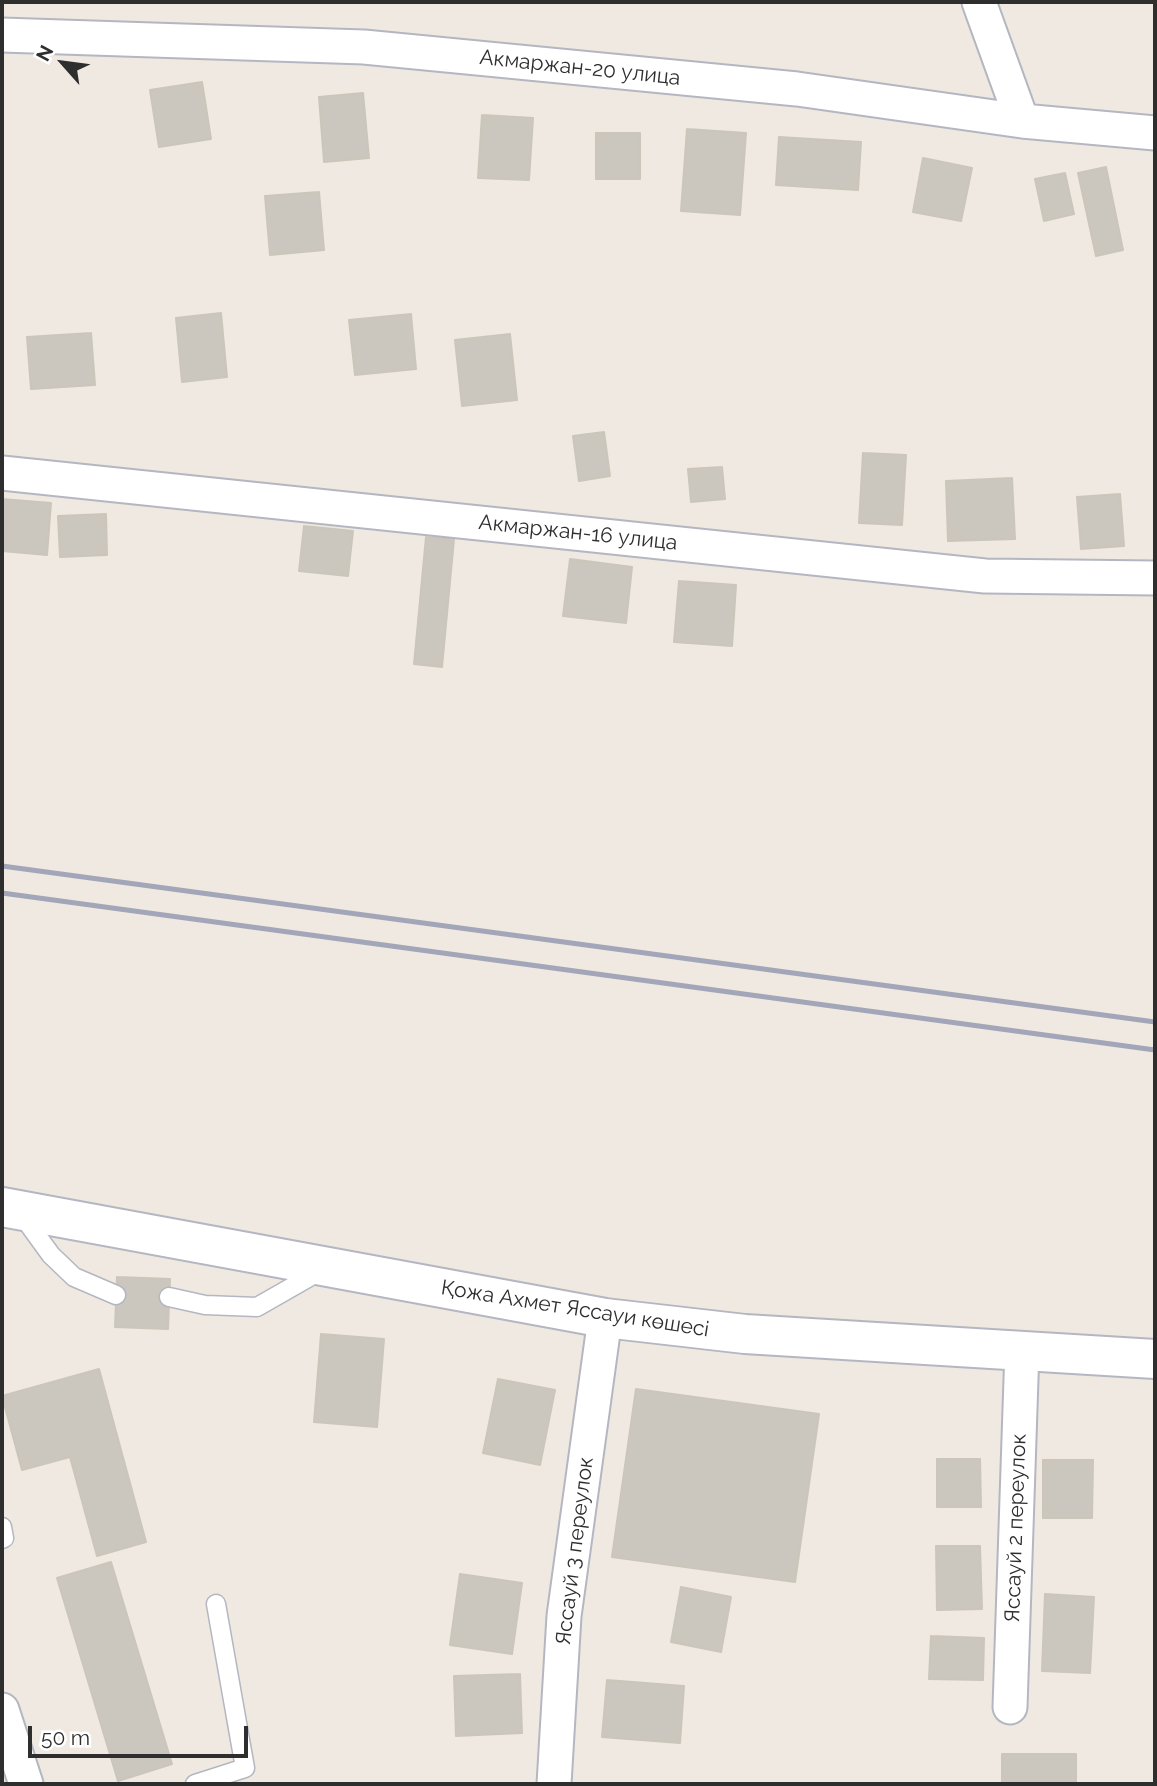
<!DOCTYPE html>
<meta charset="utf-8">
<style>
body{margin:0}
#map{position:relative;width:1157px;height:1786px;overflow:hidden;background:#efe9e1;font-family:Raleway,sans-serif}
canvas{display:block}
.frame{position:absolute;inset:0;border:4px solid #2e2e2e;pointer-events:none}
.north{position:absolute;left:28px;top:28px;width:70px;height:70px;-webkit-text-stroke:5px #fff;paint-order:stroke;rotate:298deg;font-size:19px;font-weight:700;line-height:28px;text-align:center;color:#2e2e2e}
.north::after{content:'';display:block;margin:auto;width:24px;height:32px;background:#2e2e2e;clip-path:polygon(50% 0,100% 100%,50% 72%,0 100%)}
.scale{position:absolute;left:28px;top:1726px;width:220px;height:32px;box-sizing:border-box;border:4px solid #2e2e2e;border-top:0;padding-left:9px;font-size:21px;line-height:24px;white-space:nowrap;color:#2e2e2e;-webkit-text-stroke:5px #fff;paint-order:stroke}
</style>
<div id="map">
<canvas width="1157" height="1786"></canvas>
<div class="frame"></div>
<div class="north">N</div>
<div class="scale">50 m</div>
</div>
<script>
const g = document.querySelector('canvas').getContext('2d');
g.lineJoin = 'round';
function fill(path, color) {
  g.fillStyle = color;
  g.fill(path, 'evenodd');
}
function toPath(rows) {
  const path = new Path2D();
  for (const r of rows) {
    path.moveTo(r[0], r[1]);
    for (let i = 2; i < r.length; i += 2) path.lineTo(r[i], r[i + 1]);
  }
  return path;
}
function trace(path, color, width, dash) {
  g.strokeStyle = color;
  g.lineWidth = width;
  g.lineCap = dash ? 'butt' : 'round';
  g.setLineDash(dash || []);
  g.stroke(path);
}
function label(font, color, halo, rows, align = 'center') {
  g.font = font + ' Raleway,sans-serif';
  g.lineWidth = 5;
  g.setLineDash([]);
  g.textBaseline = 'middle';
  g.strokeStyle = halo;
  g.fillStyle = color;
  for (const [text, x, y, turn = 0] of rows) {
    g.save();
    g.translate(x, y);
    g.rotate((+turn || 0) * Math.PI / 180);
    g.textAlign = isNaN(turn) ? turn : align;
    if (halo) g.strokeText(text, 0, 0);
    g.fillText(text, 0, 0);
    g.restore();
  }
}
const building = toPath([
 [202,82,211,139,159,147,150,90,202,82],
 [363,93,369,158,324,162,319,97,363,93],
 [482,115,533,118,529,180,478,178,482,115],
 [687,129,746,133,740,215,681,211,687,129],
 [596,133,640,133,640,179,596,179,596,133],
 [779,137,861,142,858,190,776,185,779,137],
 [923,158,972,168,961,221,913,212,923,158],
 [1106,167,1123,250,1096,256,1078,173,1106,167],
 [1065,173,1074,214,1044,221,1035,179,1065,173],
 [319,192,324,250,270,255,265,196,319,192],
 [221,313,227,377,182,382,176,318,221,313],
 [411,314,416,369,355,375,349,320,411,314],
 [91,333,95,385,31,389,27,337,91,333],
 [510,334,517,400,462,406,455,340,510,334],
 [604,432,610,476,579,481,573,436,604,432],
 [863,453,906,455,902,525,859,523,863,453],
 [722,467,725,499,691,502,688,469,722,467],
 [1012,478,1015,539,948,541,946,481,1012,478],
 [1120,494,1124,546,1081,549,1077,497,1120,494],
 [2,499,51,503,47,555,2,551,2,499],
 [106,514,107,555,60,557,58,516,106,514],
 [304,526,353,531,348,576,299,571,304,526],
 [426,537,454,539,442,667,414,664,426,537],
 [570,559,632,567,626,623,563,616,570,559],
 [679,581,736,585,732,646,674,642,679,581],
 [117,1277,170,1279,168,1329,115,1327,117,1277],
 [321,1334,384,1339,377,1427,314,1422,321,1334],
 [99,1369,146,1542,97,1556,70,1457,22,1470,2,1396,99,1369],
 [498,1379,555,1390,540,1465,483,1453,498,1379],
 [636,1389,819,1414,795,1582,612,1557,636,1389],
 [937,1459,980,1459,981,1507,937,1507,937,1459],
 [1043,1460,1093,1460,1092,1518,1043,1518,1043,1460],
 [936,1546,980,1546,982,1609,937,1610,936,1546],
 [111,1562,172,1764,118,1781,57,1578,111,1562],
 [460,1574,522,1583,512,1654,450,1645,460,1574],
 [681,1587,731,1597,721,1652,671,1642,681,1587],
 [1045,1594,1094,1597,1090,1673,1042,1671,1045,1594],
 [931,1636,984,1638,983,1680,929,1679,931,1636],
 [520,1674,522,1733,456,1736,454,1676,520,1674],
 [607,1680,684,1686,680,1743,602,1737,607,1680],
 [1002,1754,1076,1754,1076,1784,1002,1784,1002,1754]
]);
const service = toPath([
 [22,1215,51,1255,74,1277,116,1295],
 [169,1297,205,1305,257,1307,320,1271],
 [2,1527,4,1538,2,1539],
 [195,1784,245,1768,216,1604]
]);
const minor = toPath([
 [979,2,1022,121],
 [2,35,364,47,797,89,1022,121,1155,133],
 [2,473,985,576,1155,578],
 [1010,1707,1022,1349],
 [2,1710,26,1784],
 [554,1784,564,1616,605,1318]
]);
const tertiary = toPath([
 [2,1207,605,1318,745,1334,1155,1359]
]);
const rail = toPath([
 [2,866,1155,1022],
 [2,893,1155,1050]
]);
const streetNames = [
 ["Акмаржан-20 улица",580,68,6],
 ["Акмаржан-16 улица",578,533,6],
 ["Қожа Ахмет Яссауи көшесі",575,1309,9],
 ["Яссауй 2 переулок",1016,1528,-88],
 ["Яссауй 3 переулок",575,1551,-83]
];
fill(building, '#cbc7bf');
trace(building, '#cbc5ba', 2);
trace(service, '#b4b7c1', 21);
trace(minor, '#b4b7c1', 37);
trace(tertiary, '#b4b7c1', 42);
trace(service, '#fff', 18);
trace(minor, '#fff', 33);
trace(tertiary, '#fff', 38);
trace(rail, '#a3a6b8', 5);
label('21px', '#2e2e2e', '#fff', streetNames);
</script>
